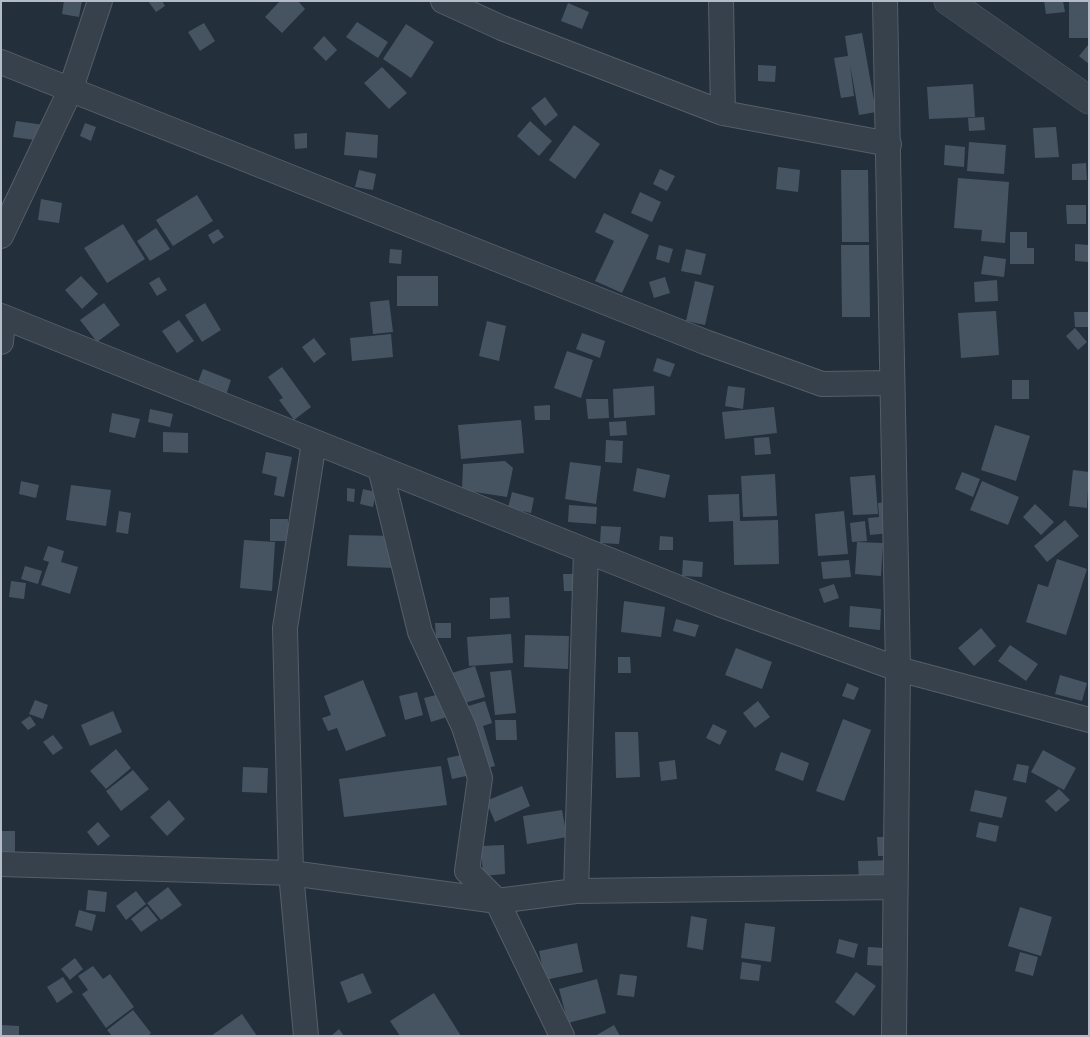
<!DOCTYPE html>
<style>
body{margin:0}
#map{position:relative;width:1090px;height:1037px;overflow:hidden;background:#232f3b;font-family:"Titillium Web",sans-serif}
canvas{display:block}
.frame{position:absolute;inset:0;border:2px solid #b2bbc7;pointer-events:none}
</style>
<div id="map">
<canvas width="1090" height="1037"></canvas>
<div class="frame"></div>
</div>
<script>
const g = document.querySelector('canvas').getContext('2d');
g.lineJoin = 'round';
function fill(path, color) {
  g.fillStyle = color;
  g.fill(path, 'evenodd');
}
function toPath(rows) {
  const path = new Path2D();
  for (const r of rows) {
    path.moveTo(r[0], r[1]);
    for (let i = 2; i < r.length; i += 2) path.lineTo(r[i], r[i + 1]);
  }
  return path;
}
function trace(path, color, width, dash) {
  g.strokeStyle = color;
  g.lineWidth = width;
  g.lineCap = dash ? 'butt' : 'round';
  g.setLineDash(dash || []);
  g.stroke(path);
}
const building = toPath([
 [64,1,82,1,79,17,62,14],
 [148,1,162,1,165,6,156,12],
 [280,1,298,1,305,9,282,33,265,17],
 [1044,1,1063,1,1065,12,1046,14],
 [1069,1,1089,1,1089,38,1069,38],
 [568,3,589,12,582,29,561,21],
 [357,22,388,42,378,58,346,37],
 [204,23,215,41,200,51,188,32],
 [406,24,434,42,411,78,383,59],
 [862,33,876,112,859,115,850,64,854,96,841,98,834,58,848,56,845,36],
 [324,36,337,50,326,61,313,48],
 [1089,44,1089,64,1079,56],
 [758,65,776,66,775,82,758,81],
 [382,67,407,93,389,109,364,83],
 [973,84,975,117,929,119,927,87],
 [545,97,558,115,545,126,531,108],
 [984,117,985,130,969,131,968,118],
 [16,121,44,125,42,141,13,137],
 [530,121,552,141,539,156,517,136],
 [85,123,96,127,91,141,80,136],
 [574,125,600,144,575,179,549,160],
 [1056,127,1059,157,1035,158,1033,128],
 [346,132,378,135,377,158,344,155],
 [307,133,307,148,295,149,294,134],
 [969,142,1006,145,1004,174,967,171],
 [945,145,965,147,964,167,944,165],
 [1086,163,1087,180,1072,180,1072,164],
 [778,167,800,170,798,192,776,189],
 [660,169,675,176,667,191,653,184],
 [359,170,376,174,373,190,355,187],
 [841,170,868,170,869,242,842,242],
 [958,178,1009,182,1005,243,981,241,982,230,954,228],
 [640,192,661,202,652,222,631,213],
 [197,195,213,221,173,246,156,220],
 [41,199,62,203,59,223,38,220],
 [1066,205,1086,205,1086,224,1067,224],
 [604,213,649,235,622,293,595,281,614,241,595,232],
 [123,224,145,259,107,283,84,248],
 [156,228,170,249,150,261,137,241],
 [218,229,224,237,213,244,208,235],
 [1010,232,1027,232,1027,248,1034,248,1034,264,1010,264],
 [1075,244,1089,245,1089,262,1075,261],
 [659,245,673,249,669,263,656,259],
 [841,245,869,245,870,317,842,317],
 [390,249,402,250,401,264,389,263],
 [686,249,706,254,701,275,681,271],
 [984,256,1006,259,1004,277,981,274],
 [81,276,98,294,82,309,65,290],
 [397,276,438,276,438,306,397,306],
 [159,277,167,290,157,296,149,283],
 [665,277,670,293,654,298,649,282],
 [997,280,998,301,975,302,974,282],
 [695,281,714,286,705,325,686,321],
 [389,300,393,332,373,334,370,302],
 [104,303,120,325,97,342,80,320],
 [205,303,221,330,202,342,185,315],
 [996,311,999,355,961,358,958,313],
 [1074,312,1089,312,1089,327,1075,327],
 [179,320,194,341,177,353,162,331],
 [487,321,506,326,499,361,479,356],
 [1075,328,1087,342,1078,350,1066,336],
 [582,333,605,341,600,358,576,349],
 [391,334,393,357,352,361,350,338],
 [314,338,326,354,314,363,302,347],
 [567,351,593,360,581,398,554,388],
 [657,358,675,364,670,377,653,371],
 [282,367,311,407,294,420,279,400,283,398,268,377],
 [203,369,231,380,225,398,196,387],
 [1012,380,1029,380,1029,399,1012,399],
 [654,386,655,415,614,418,613,389],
 [728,386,745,388,743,409,725,406],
 [586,399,608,399,609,418,588,419],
 [550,405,550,420,535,420,534,406],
 [774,407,777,433,725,439,722,412],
 [150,409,173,414,170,427,148,422],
 [112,413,140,419,135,438,109,432],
 [521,420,524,453,461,459,458,425],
 [626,421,627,435,610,436,609,422],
 [995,425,1030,436,1016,481,981,470],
 [163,432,188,433,188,453,163,452],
 [769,437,771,454,755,455,754,438],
 [606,440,623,441,622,463,605,462],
 [266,452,292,457,284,497,274,495,277,477,262,473],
 [505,461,513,468,507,497,462,490,463,464],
 [570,462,601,466,596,504,565,499],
 [637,468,670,475,665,498,633,491],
 [1073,470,1089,472,1087,508,1069,506],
 [962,472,980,479,973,497,955,489],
 [775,474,777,516,743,517,741,476],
 [875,475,878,514,853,515,850,477],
 [21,481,39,485,36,498,19,494],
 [982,481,1019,497,1008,525,970,510],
 [71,485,111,490,106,526,66,520],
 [347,488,355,489,354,502,347,501],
 [363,489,376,492,373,507,360,504],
 [512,492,534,498,531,513,508,508],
 [739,494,740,521,778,520,779,564,734,565,733,521,709,522,708,495],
 [887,502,890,533,870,535,868,518,879,517,878,503],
 [1035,504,1054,522,1041,535,1023,517],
 [569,505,597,507,596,524,568,522],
 [119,511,131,513,128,534,116,532],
 [844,511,848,554,818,556,815,514],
 [270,519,288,519,288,541,270,541],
 [1065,520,1079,536,1047,562,1034,546],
 [865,521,867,541,852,542,850,523],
 [601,526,621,527,619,544,600,543],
 [349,535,395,536,394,568,347,566],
 [660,536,673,537,673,550,659,550],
 [244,540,275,542,272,591,240,588],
 [857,542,883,543,881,576,855,574],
 [48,546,64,551,61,562,78,567,70,594,41,585,49,562,43,560],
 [1057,559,1087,569,1066,635,1026,622,1038,584,1048,587],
 [683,560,703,562,702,577,682,576],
 [849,560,851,577,823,579,821,562],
 [25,566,42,571,38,584,21,579],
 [563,574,578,574,579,591,564,591],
 [11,581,26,583,24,599,9,597],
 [834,584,839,598,824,603,819,589],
 [509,597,510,618,490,619,490,598],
 [624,601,665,607,661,637,621,632],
 [850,606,881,609,880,630,849,627],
 [676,619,699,625,695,637,673,631],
 [435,623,451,623,451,638,436,638],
 [981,628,996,646,974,666,958,648],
 [511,634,513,663,469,666,467,637],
 [525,635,569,636,568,669,524,667],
 [1010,645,1038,664,1026,681,998,661],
 [736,648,772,662,762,689,725,675],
 [618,657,630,657,631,673,618,673],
 [475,666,485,697,461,704,452,673],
 [511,670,516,713,495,715,490,672],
 [1060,675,1087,683,1082,701,1055,694],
 [363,680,386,736,346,751,337,728,328,731,322,718,331,715,324,696],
 [847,683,859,688,854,700,842,696],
 [417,692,423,715,405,720,399,696],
 [444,693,450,716,431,722,424,698],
 [35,700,48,705,43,719,29,714],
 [485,701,492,723,483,726,495,766,481,770,462,708],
 [758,701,770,717,755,728,743,713],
 [113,711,122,732,90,746,81,725],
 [30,716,36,725,28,730,21,722],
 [843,719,871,730,844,801,816,791],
 [495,720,516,720,517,740,496,740],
 [713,724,727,731,720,745,706,738],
 [615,732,638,732,640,777,616,778],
 [53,735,63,748,53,755,43,742],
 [116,749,131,768,106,789,90,771],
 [1043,750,1076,768,1064,790,1031,772],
 [781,752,809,763,803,781,775,770],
 [466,754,471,775,452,779,447,758],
 [675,760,677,779,661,781,659,762],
 [1017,764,1029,766,1026,783,1013,780],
 [441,766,447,805,344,817,339,779],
 [243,767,268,768,267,793,242,792],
 [133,770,149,789,121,811,106,791],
 [522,786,530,806,495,822,486,801],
 [1059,789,1070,800,1056,812,1045,801],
 [975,790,1007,797,1002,818,970,811],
 [169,800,185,819,167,836,150,817],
 [562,810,567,837,527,844,523,816],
 [98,822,110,836,98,846,87,832],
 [979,822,999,826,996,842,976,837],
 [1,831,15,831,15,853,1,852],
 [877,837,893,837,894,856,878,856],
 [504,845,505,874,483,876,481,846],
 [892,860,893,880,859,882,858,861],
 [168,887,182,905,161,920,147,903],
 [88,890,107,892,105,912,86,910],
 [136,891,146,904,126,920,116,906],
 [147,906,158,920,141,932,131,919],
 [1020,907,1052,917,1041,956,1008,946],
 [79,910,96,915,92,931,75,926],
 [691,916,707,919,703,950,687,947],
 [745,923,775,927,771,962,741,958],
 [839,939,858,944,854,958,836,953],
 [577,943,583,972,545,980,539,951],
 [868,947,885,948,884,966,867,965],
 [1020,952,1038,957,1033,976,1015,971],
 [75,958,83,969,70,980,61,969],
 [742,962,761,965,759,981,740,979],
 [93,966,103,979,110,974,134,1007,106,1028,82,994,88,990,78,976],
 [856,972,876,986,854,1016,835,1002],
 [363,973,372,993,348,1003,340,982],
 [620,974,637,976,634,997,617,995],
 [63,977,73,992,57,1003,47,987],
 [597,979,606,1013,568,1023,559,989],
 [434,993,461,1036,400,1036,390,1021],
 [133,1010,151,1033,148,1036,112,1036,107,1030],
 [242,1014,257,1036,211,1036],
 [1,1025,19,1026,19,1036,1,1036],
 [614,1025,620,1036,595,1036],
 [339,1029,344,1036,331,1036]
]);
const minor = toPath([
 [443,1,502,28,723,113,889,144],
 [721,1,723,113],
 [885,1,898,669,894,1036],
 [1,62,705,342,822,384,891,383],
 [1,236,70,91,100,1],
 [1,316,719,604,898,669,1089,720],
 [1,342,3,317],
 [380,468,420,632,464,727,480,778,467,871,497,901,562,1036],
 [1,864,291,873,497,901,576,891,895,887],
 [576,891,586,551],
 [306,1036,291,873,285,628,314,442]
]);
const tertiary = toPath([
 [948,1,1089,100]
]);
fill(building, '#465462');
trace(minor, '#555e69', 26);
trace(tertiary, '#555e69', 29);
trace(minor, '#37414c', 24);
trace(tertiary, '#37414c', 28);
</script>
